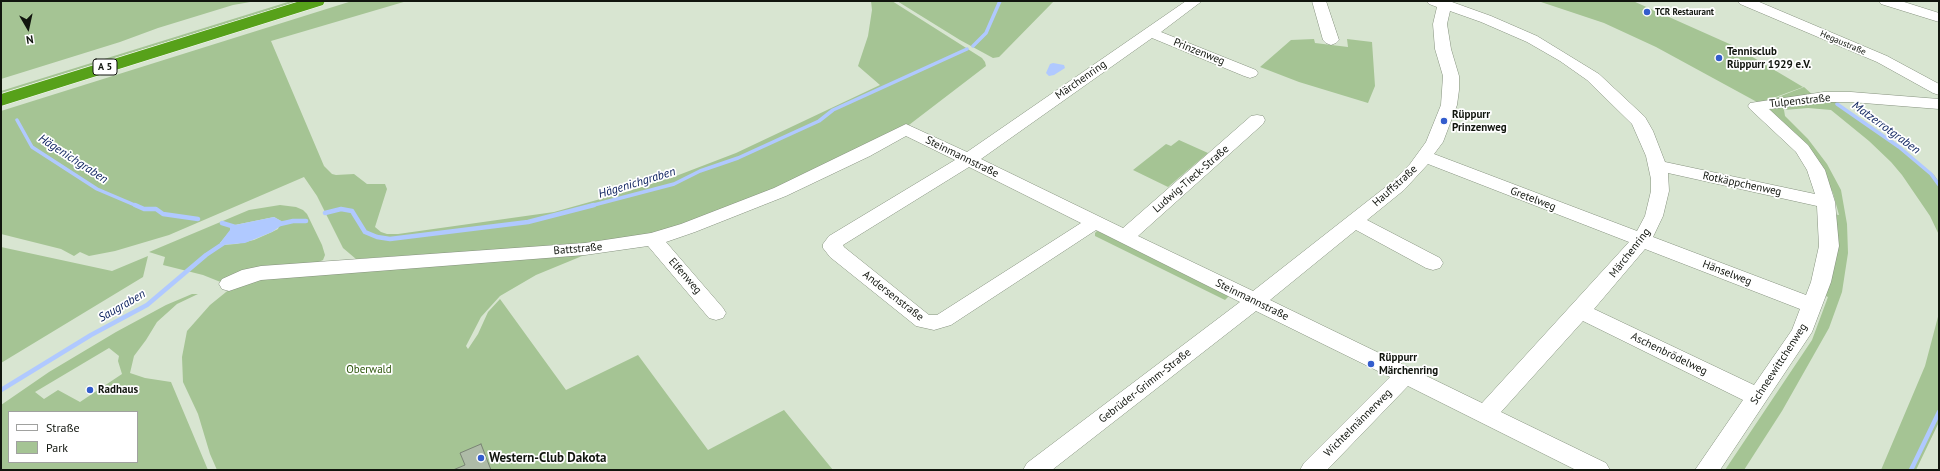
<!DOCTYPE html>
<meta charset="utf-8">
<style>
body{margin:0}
#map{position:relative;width:1940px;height:471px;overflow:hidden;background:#d8e5d1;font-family:"PT Sans",sans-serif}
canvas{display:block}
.frame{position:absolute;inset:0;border:2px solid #11150e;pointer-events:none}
.legend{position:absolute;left:8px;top:411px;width:130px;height:52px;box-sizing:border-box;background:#fff;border:1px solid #a0a19f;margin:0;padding:5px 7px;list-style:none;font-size:12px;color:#11150e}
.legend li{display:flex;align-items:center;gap:8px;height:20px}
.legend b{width:20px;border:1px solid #a0a19f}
.north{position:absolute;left:8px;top:8px;width:40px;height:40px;-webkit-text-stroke:3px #fff;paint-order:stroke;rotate:171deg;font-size:11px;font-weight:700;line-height:16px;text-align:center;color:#11150e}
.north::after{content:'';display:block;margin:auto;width:14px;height:18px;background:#11150e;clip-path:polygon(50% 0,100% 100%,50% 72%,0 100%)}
</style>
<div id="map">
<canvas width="1940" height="471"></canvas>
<div class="frame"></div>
<ul class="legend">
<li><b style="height:5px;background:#fff"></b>Straße</li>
<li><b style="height:11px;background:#a5c494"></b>Park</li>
</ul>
<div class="north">N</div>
</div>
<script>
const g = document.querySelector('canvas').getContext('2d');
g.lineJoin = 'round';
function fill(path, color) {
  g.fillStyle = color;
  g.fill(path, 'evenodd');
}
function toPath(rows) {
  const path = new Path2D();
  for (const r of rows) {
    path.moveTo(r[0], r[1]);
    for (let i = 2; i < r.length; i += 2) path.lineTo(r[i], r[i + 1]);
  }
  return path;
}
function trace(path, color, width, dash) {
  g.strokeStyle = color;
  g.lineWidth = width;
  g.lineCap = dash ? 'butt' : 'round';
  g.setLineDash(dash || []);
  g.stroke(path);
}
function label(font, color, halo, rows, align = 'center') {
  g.font = font + ' "PT Sans",sans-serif';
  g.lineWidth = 3.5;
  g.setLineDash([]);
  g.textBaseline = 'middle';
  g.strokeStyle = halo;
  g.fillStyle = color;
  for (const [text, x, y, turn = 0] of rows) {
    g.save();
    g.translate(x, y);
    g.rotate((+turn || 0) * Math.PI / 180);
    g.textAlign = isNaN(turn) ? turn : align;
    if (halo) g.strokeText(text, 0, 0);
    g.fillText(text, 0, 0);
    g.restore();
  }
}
const green = toPath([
 [1,1,256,1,233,5,158,28,120,42,1,79],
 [291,1,299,1,1,93,1,91],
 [352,1,407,1,271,41,324,166,332,174,336,175,354,174,367,184,385,184,387,189,375,227,381,232,387,234,398,234,554,212,629,191,676,176,736,153,880,85,858,66,868,36,872,10,871,1,892,1,982,58,985,62,986,66,905,128,801,179,672,229,610,242,356,259,343,248,317,196,304,177,169,235,115,251,89,256,80,252,74,256,61,249,1,234,1,111],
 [897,1,1054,1,1004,52,999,57,993,58,960,40],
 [1538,1,1633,1,1734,46,1803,87,1765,101,1757,102,1656,47,1604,23],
 [1314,39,1315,43,1348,47,1347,39,1372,42,1375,86,1368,103,1299,82,1260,67,1291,40],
 [1804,87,1814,96,1768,101],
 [1833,100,1900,147,1934,175,1939,182,1939,235,1930,216,1902,175,1891,162,1869,141,1831,110,1808,108,1784,110,1785,116,1808,139,1827,164,1841,190,1847,224,1848,253,1842,292,1829,328,1782,411,1744,470,1725,470,1812,340,1828,297,1823,295,1833,214,1839,215,1833,193,1816,158,1764,110],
 [1179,140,1208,153,1168,187,1133,170,1166,144,1171,146],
 [280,205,296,207,303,210,307,214,322,245,325,255,323,260,314,264,223,283,203,275,163,265,165,257,149,252,249,210],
 [274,217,281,221,278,229,272,232,254,240,236,244,221,245,220,243,231,230,230,226],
 [1097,231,1104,233,1229,296,1225,300,1095,236,1095,233],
 [1,247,112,271,148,256,143,277,1,363],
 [587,254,536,275,500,296,481,317,466,346,468,349,478,334,488,312,500,299,566,390,638,355,708,450,784,410,833,470,217,470,210,454,198,414,183,382,182,357,187,331,210,305,231,288,251,279],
 [192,294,198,294,177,304,157,322,146,340,134,356,130,373,145,378,171,382,208,470,1,470,1,405,49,372,116,332,166,305],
 [109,348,119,356,118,361,122,374,80,402,58,390,44,399,35,392],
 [9,412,137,412,137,462,9,462],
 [1939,313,1939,422,1916,470,1881,470,1925,366]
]);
const water = toPath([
 [1053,63,1064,65,1065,68,1054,75,1049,76,1046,73,1050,64],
 [274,217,285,223,272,232,245,243,221,245,220,243,230,230,230,226]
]);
const streamFar1 = toPath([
 [973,46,986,33,1000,1],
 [1837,104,1899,147,1931,174,1939,185],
 [17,120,32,147,97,189,137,206],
 [590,206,674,184,700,171,738,158,819,121,833,110,967,49]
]);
const stream = toPath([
 [135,205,144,209,156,209,163,214,198,219],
 [325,213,341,209,352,211,365,232,377,237,390,239,528,222,594,205],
 [222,223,235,227],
 [280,224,293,221,306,221],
 [1,390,91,335,147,305,206,255,224,243],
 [1911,470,1939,412]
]);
const building = toPath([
 [481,444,491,470,453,470,465,465,460,453,481,444]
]);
const minor = toPath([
 [1186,1,1202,1,1161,32,1256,70,1258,73,1256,76,1250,78,1244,76,1152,38,981,159,1123,228,1251,116,1257,115,1263,116,1265,120,1263,124,1138,236,1253,291,1392,182,1410,164,1426,142,1441,105,1443,76,1435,49,1433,24,1437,7,1429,4,1427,1,1452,1,1452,2,1491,16,1537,36,1599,74,1645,117,1653,131,1665,162,1815,194,1807,170,1796,152,1750,109,1748,106,1750,103,1824,92,1851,92,1939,99,1939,109,1851,102,1824,102,1769,109,1808,145,1825,170,1835,202,1839,246,1831,282,1812,332,1720,470,1695,470,1743,400,1583,321,1501,412,1606,463,1610,470,1576,470,1408,386,1327,470,1300,470,1304,463,1390,377,1256,311,1052,470,1023,470,1027,463,1240,302,1096,230,951,325,934,330,916,326,830,257,823,248,823,244,829,236,955,160,906,136,870,156,786,196,695,232,666,242,723,308,726,313,723,318,716,320,709,318,648,246,585,255,261,280,229,291,222,289,219,284,222,279,242,270,261,266,585,243,651,233,681,224,774,188,906,124,967,152,1186,1],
 [1450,11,1481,22,1527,42,1560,61,1587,80,1632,124,1646,156,1651,179,1651,191,1645,216,1637,231,1434,154,1443,142,1457,105,1459,90,1459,76,1451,49,1447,24,1450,11],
 [1428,164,1629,242,1482,403,1270,300,1356,230,1426,268,1433,270,1440,268,1443,263,1440,258,1367,220,1404,190,1428,164],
 [969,167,1081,223,937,315,929,315,844,247,843,245,969,167],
 [1668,173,1817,206,1819,246,1811,282,1806,295,1653,237,1663,216,1669,191,1668,173],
 [1645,249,1800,309,1792,330,1754,385,1594,309,1645,249],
 [1312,1,1326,1,1339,40,1336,43,1331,45,1326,43,1323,40,1312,1],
 [1738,1,1757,1,1887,56,1939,84,1939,95,1933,93,1877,62,1740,4,1738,1],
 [1879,1,1901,1,1939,13,1939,22,1881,4,1879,1]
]);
const highway = toPath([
 [300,1,325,1,323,5,1,106,1,94,300,1]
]);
const markers = [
 [1647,12,4,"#335dcd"],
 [1719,58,4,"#335dcd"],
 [1444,121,4,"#335dcd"],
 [1371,364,4,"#335dcd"],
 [90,390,4,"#335dcd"],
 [481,458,4,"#335dcd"]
];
const farPoinames = [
 ["TCR Restaurant",1655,12]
];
const farStreetnames = [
 ["Hegaustraße",1843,43,23]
];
const shields = [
 [105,67,24]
];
const shieldNames = [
 ["A 5",105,67]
];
const streetNames = [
 ["Prinzenweg",1199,52,22],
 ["Märchenring",1081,80,-35],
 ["Tulpenstraße",1800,101,-6],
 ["Steinmannstraße",962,157,26],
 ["Ludwig-Tieck-Straße",1191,179,-41],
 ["Rotkäppchenweg",1742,184,12],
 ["Hauffstraße",1395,186,-42],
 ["Gretelweg",1533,199,21],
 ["Battstraße",578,249,-5],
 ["Märchenring",1630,253,-52],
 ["Hänselweg",1727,273,21],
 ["Elfenweg",685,276,49],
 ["Andersenstraße",893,296,38],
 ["Steinmannstraße",1252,300,26],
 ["Aschenbrödelweg",1669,354,26],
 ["Schneewittchenweg",1779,364,-57],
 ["Gebrüder-Grimm-Straße",1145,386,-38],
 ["Wichtelmännerweg",1358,423,-45]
];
const poiNames = [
 ["Tennisclub",1727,52],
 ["Rüppurr 1929 e.V.",1727,65],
 ["Rüppurr",1452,115],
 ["Prinzenweg",1452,128],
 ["Rüppurr",1379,358],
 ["Märchenring",1379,371],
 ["Radhaus",98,390]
];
const parkNames = [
 ["Oberwald",369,370]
];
const waterNames = [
 ["Matzerrotgraben",1886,128,36],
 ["Hägenichgraben",73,159,33],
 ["Hägenichgraben",637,183,-17],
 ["Saugraben",122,306,-30]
];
const nearPoinames = [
 ["Western-Club Dakota",489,458]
];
fill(green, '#a5c494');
fill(water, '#b0c9ff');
trace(streamFar1, '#b0c9ff', 3.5);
trace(stream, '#b0c9ff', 4.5);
fill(building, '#aebba7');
trace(building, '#7a8375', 1);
trace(minor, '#86927f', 1);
trace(highway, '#fff', 1);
fill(minor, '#fff');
fill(highway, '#57a11a');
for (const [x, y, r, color] of markers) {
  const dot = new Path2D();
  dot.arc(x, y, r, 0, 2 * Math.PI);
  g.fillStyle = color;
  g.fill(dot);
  trace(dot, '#fff', 1.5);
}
label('bold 9px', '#11150e', '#fff', farPoinames, 'left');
label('9px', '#11150e', '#fff', farStreetnames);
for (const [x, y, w] of shields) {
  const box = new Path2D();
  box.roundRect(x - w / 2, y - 8, w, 16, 3);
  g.fillStyle = '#fff';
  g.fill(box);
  trace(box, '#11150e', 1);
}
label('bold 10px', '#11150e', null, shieldNames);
label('11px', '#11150e', '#fff', streetNames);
label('bold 11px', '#11150e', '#fff', poiNames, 'left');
label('11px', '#2c550b', '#fff', parkNames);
label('italic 12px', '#0f2460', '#fff', waterNames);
label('bold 13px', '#11150e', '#fff', nearPoinames, 'left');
</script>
